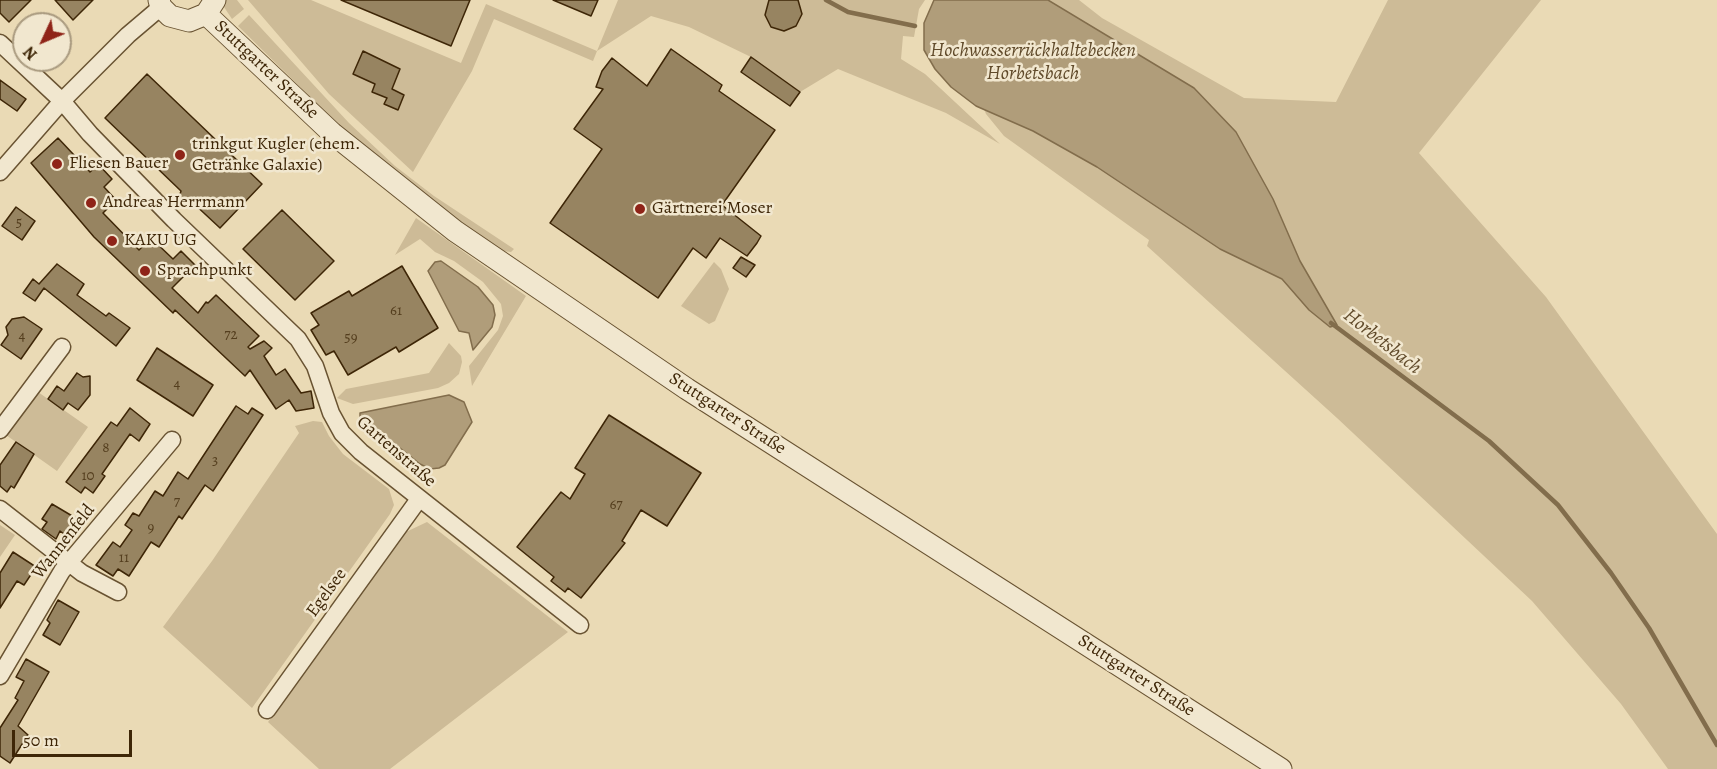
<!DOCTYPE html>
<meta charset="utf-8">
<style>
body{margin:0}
#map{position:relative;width:1717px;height:769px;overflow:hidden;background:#eadab5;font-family:Alegreya,serif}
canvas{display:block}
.north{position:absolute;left:12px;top:12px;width:60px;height:60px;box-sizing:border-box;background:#f1e7cf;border:2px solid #a99a7f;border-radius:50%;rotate:226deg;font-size:16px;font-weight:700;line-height:24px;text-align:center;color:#3e2607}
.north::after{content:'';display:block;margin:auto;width:21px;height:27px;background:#8f2418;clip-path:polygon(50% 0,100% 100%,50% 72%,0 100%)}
.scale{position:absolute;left:12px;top:730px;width:120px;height:27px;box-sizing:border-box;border:3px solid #3e2607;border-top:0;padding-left:8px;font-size:18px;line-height:21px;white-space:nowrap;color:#3e2607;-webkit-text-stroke:4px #f1e7cf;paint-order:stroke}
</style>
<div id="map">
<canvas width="1717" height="769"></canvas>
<div class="north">N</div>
<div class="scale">50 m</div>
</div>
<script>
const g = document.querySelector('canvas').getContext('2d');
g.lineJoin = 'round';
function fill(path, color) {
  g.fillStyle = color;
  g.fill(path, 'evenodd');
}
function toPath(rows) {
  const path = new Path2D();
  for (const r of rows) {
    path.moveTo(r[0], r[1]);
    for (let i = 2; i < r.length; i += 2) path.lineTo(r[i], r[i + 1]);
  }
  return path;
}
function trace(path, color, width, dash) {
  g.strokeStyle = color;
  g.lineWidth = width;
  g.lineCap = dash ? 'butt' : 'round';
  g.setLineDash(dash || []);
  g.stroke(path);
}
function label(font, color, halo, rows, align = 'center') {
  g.font = font + ' Alegreya,serif';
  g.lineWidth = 5;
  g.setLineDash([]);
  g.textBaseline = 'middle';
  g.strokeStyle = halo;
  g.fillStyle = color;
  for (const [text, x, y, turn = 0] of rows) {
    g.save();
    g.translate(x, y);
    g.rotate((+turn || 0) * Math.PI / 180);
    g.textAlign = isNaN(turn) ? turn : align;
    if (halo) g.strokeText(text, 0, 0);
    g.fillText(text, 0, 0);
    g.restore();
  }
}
const green = toPath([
 [224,0,237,0,244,9,232,19,224,7],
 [248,0,311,0,461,63,486,4,597,51,618,0,925,0,919,9,914,37,903,36,901,59,925,74,1000,144,946,113,838,69,800,92,751,57,689,27,651,16,597,51,593,61,494,19,472,71,413,172,329,94],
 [936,0,1079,0,1102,18,1244,98,1336,102,1388,0,1541,0,1419,153,1546,297,1717,534,1717,769,1668,769,1621,704,1532,601,1337,418,1147,246,1149,240,1004,136,986,114,960,49,975,97,975,105,952,87],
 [249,15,349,123,395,166,434,196,514,249,511,252,502,251,474,232,382,163,351,137,238,26],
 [416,218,526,296,472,386,469,366,498,330,503,316,501,304,483,282,454,261,435,252,420,239,395,255],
 [714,262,721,269,729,289,715,321,709,324,681,306],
 [449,343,461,356,462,362,459,374,449,383,438,388,353,404,337,398,346,389,429,373],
 [38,392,88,427,57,471,6,435],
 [313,421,322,422,329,436,343,454,389,489,394,505,390,514,252,708,163,627,212,561,299,433,295,426],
 [427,522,568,632,390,769,319,769,268,722,405,529,408,531],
 [0,525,15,535,0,557]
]);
const water = toPath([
 [934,0,1048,0,1194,88,1236,132,1273,199,1300,261,1337,325,1330,327,1309,310,1282,279,1220,249,1097,167,1033,131,976,106,951,87,935,69,924,50,924,23,934,0],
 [441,261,478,287,493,305,495,315,492,327,473,350,469,333,459,331,428,271,435,262,441,261],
 [449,395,464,402,472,422,445,465,439,468,430,469,420,464,390,440,360,426,360,413,449,395]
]);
const stream = toPath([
 [826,0,848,12,915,26],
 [1331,323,1489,441,1558,505,1611,573,1649,628,1717,745]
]);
const building = toPath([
 [0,0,31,0,9,22,0,13,0,0],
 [55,0,93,0,73,20,55,0],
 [341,0,470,0,451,46,341,0],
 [553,0,598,0,591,16,553,0],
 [769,0,798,0,802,14,796,26,784,31,771,27,765,15,769,0],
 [671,49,722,85,719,91,775,130,722,205,761,236,757,243,747,256,720,238,706,258,693,248,658,298,550,223,602,149,574,129,603,89,596,87,602,71,612,58,647,86,671,49],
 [363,51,400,69,392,89,404,95,398,110,384,104,387,98,372,92,375,84,353,74,363,51],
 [751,57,800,92,790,106,741,72,751,57],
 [147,74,262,184,220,228,191,201,176,207,181,191,105,118,147,74],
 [0,80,26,99,17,111,0,99,0,80],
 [58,138,90,172,99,165,112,179,104,187,116,200,103,213,139,250,151,238,173,259,181,251,195,265,172,288,198,313,206,302,208,303,216,295,259,336,248,347,250,349,264,341,272,348,264,356,276,375,285,369,301,393,311,391,314,408,296,411,289,400,276,409,250,370,245,376,175,310,173,313,94,237,31,163,58,138],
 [16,207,35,221,22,240,2,226,16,207],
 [282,210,334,261,295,300,243,249,282,210],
 [741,257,755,265,746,277,733,268,741,257],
 [57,264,84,284,77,295,106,316,109,313,130,328,116,346,44,288,35,301,23,293,33,279,39,284,57,264],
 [402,266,438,328,399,352,396,347,348,375,334,351,326,355,311,330,319,325,311,313,349,291,352,296,402,266],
 [24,317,42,329,21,359,1,345,8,335,6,327,12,319,24,317],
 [157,348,213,385,193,416,137,380,157,348],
 [77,373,83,377,90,376,90,395,78,410,68,403,63,410,48,399,57,386,64,391,77,373],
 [236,406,248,414,252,408,263,415,213,491,205,485,182,519,179,516,159,547,151,542,129,576,118,569,113,576,96,565,113,542,120,547,132,530,125,525,133,513,139,516,155,491,163,496,178,472,188,479,236,406],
 [130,408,150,424,139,441,130,434,102,474,105,476,93,493,85,487,81,493,66,482,111,422,117,426,130,408],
 [609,415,701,473,667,526,641,510,622,541,625,543,581,598,568,588,565,592,551,581,554,577,517,547,561,492,570,499,585,474,575,468,609,415],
 [16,442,34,454,14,488,11,486,7,492,0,486,0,465,16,442],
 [52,504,79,520,68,537,60,531,56,539,42,529,47,522,42,519,52,504],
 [13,552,36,567,24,585,17,581,0,608,0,573,13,552],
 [58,600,79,612,60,645,43,635,50,623,47,620,58,600],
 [26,659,49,672,18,726,28,735,10,763,0,756,0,728,18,700,15,698,24,681,16,677,26,659]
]);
const minor = toPath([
 [0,43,62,101,90,134,174,220,298,339,315,366,331,413,342,433,361,452,580,625],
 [0,172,62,101,128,35,161,7],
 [0,430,62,347],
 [0,509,82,573,118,592],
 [0,676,62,571,172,440],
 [267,710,419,499]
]);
const tertiary = toPath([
 [159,0,161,7,170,16,189,21,206,14,215,0],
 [206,14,332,133,455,231,687,389,1281,769]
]);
const markers = [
 [180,155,6,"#8f2418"],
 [57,164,6,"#8f2418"],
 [91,203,6,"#8f2418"],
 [640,209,6,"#8f2418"],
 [112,241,6,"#8f2418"],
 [145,271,6,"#8f2418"]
];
const numberNames = [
 ["5",19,223],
 ["61",396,311],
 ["72",231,335],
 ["4",22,336],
 ["59",351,338],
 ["4",177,384],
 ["8",106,448],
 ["3",215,461],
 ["10",88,476],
 ["7",177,502],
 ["67",616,505],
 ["9",151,528],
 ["11",124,558]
];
const streetNames = [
 ["Stuttgarter Straße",266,70,43],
 ["Stuttgarter Straße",727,414,33],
 ["Gartenstraße",396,452,41],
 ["Wannenfeld",64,542,-52],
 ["Egelsee",327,593,-54],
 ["Stuttgarter Straße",1136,676,33]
];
const poiNames = [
 ["trinkgut Kugler (ehem.",192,145],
 ["Getränke Galaxie)",192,166],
 ["Fliesen Bauer",69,164],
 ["Andreas Herrmann",103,203],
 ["Gärtnerei Moser",652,209],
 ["KAKU UG",124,241],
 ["Sprachpunkt",157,271]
];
const waterNames = [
 ["Hochwasserrückhaltebecken",1033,51],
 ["Horbetsbach",1033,74],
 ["Horbetsbach",1382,342,38]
];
fill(green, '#cdbb97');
fill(water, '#b09d7a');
trace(water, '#826d4c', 1.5);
trace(stream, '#826d4c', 4.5);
fill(building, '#978461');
trace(building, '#3e2607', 1.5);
trace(minor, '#695332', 19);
trace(tertiary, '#695332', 23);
trace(minor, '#f1e7cf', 16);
trace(tertiary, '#f1e7cf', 21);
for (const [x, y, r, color] of markers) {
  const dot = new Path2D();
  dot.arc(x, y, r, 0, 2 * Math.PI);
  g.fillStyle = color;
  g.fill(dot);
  trace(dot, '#f1e7cf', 2);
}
label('15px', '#543e1e', null, numberNames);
label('18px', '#3e2607', '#f1e7cf', streetNames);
label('18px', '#3e2607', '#f1e7cf', poiNames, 'left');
label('italic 20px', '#604a2a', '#f1e7cf', waterNames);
</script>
